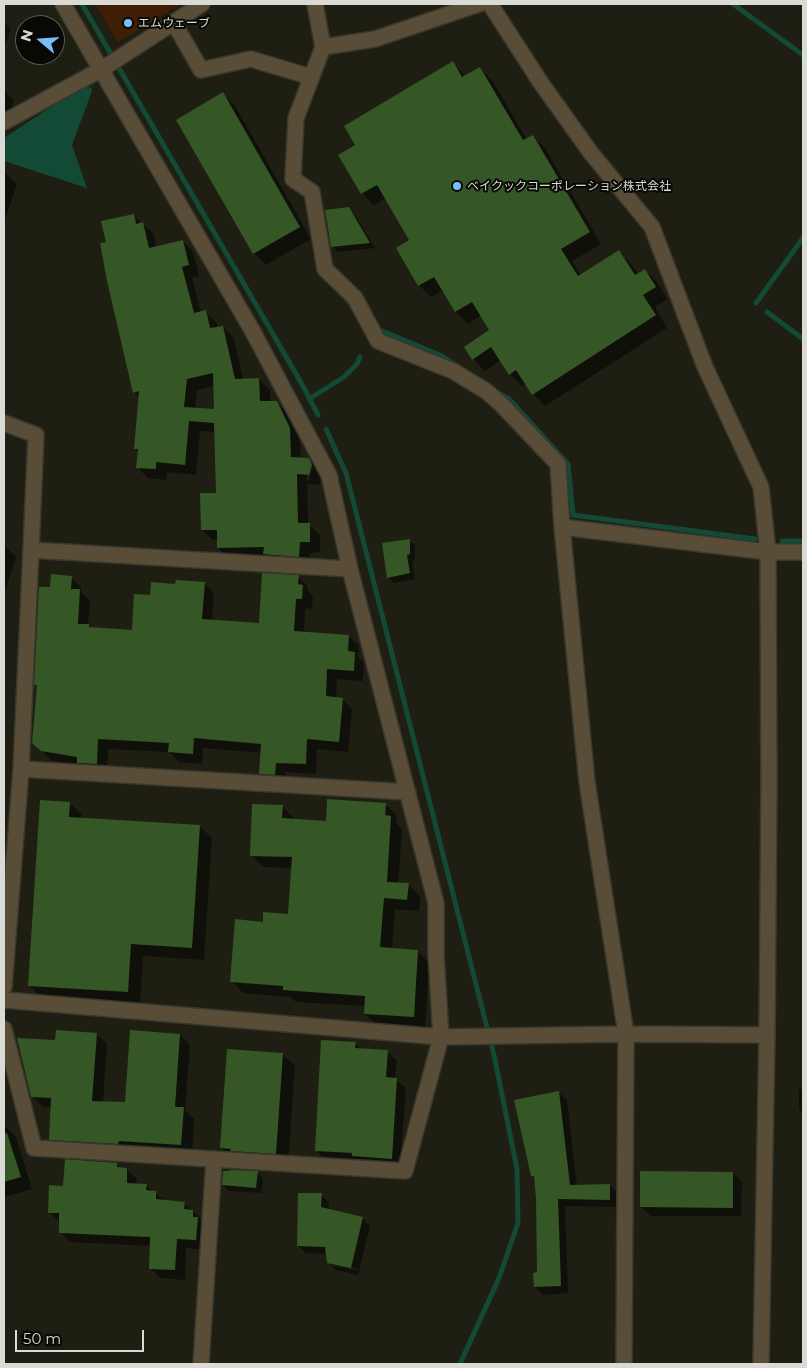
<!DOCTYPE html>
<meta charset="utf-8">
<style>
body{margin:0}
#map{position:relative;width:807px;height:1368px;overflow:hidden;background:#1e1e13;font-family:Montserrat,sans-serif}
canvas{display:block}
.frame{position:absolute;inset:0;border:5px solid #dadbd4;pointer-events:none}
.north{position:absolute;left:15px;top:15px;width:50px;height:50px;box-sizing:border-box;background:#080804;border:1px solid #5c5c57;border-radius:50%;rotate:288deg;font-size:14px;font-weight:700;line-height:20px;text-align:center;color:#dadbd4}
.north::after{content:'';display:block;margin:auto;width:18px;height:22px;background:#78bff8;clip-path:polygon(50% 0,100% 100%,50% 72%,0 100%)}
.scale{position:absolute;left:15px;top:1330px;width:129px;height:22px;box-sizing:border-box;border:2px solid #dadbd4;border-top:0;padding-left:6px;font-size:15px;line-height:18px;white-space:nowrap;color:#dadbd4;-webkit-text-stroke:4px #080804;paint-order:stroke}
</style>
<div id="map">
<canvas width="807" height="1368"></canvas>
<div class="frame"></div>
<div class="north">N</div>
<div class="scale">50 m</div>
</div>
<script>
const g = document.querySelector('canvas').getContext('2d');
g.lineJoin = 'round';
function fill(path, color) {
  g.fillStyle = color;
  g.fill(path, 'evenodd');
}
function toPath(rows) {
  const path = new Path2D();
  for (const r of rows) {
    path.moveTo(r[0], r[1]);
    for (let i = 2; i < r.length; i += 2) path.lineTo(r[i], r[i + 1]);
  }
  return path;
}
function trace(path, color, width, dash) {
  g.strokeStyle = color;
  g.lineWidth = width;
  g.lineCap = dash ? 'butt' : 'round';
  g.setLineDash(dash || []);
  g.stroke(path);
}
function label(font, color, halo, rows, align = 'center') {
  g.font = font + ' Montserrat,"Noto Sans JP",sans-serif';
  g.lineWidth = 4;
  g.setLineDash([]);
  g.textBaseline = 'middle';
  g.strokeStyle = halo;
  g.fillStyle = color;
  for (const [text, x, y, turn = 0] of rows) {
    g.save();
    g.translate(x, y);
    g.rotate((+turn || 0) * Math.PI / 180);
    g.textAlign = isNaN(turn) ? turn : align;
    if (halo) g.strokeText(text, 0, 0);
    g.fillText(text, 0, 0);
    g.restore();
  }
}
const green = toPath([
 [95,4,182,4,118,42]
]);
const water = toPath([
 [84,85,91,88,92,91,72,145,87,188,4,161,4,138]
]);
const shadow = toPath([
 [4,22,11,29,4,47],
 [453,63,466,77,480,68,492,80,527,140,533,136,545,148,601,244,572,261,581,276,619,252,631,264,638,274,645,270,657,282,667,299,655,307,667,328,545,406,533,394,526,384,522,386,510,374,501,360,485,371,473,359,490,330,482,315,468,324,456,312,443,290,431,297,419,285,411,241,386,198,374,205,362,193,340,155,357,145],
 [4,90,14,101,4,126],
 [223,94,235,106,311,239,266,265,254,253],
 [4,172,17,184,4,223],
 [348,208,355,215,375,248,338,252,332,246],
 [134,216,154,234,156,247,183,241,193,252,199,276,192,278,201,313,206,312,216,322,218,328,223,327,234,338,243,380,259,379,270,390,270,403,277,403,288,414,300,440,301,459,308,459,319,470,322,476,319,485,307,484,308,524,320,535,320,552,310,553,309,567,229,559,218,548,218,540,213,540,202,530,217,494,216,432,200,431,196,475,167,472,166,480,148,478,137,467,139,452,135,448,139,398,134,392,107,243],
 [215,386,215,410,195,409,197,390],
 [309,468,312,468,309,481,306,480],
 [409,540,415,546,415,560,412,561,415,579,394,583,388,577],
 [4,545,16,557,4,595],
 [71,577,81,587,81,592,90,601,88,625,92,629,133,631,151,596,177,585,204,583,214,593,212,621,260,624,298,577,308,587,308,591,313,596,312,609,305,608,304,633,349,636,359,646,358,657,364,663,363,681,337,679,336,698,342,699,352,709,348,752,317,749,316,774,286,772,285,784,271,783,261,773,262,753,203,748,202,764,179,762,170,752,108,749,107,773,82,766,52,761,34,742,38,687,36,685,51,588],
 [70,803,82,815,81,819,199,826,212,838,204,960,143,956,140,1004,41,997,29,985],
 [385,804,397,816,396,823,402,829,398,884,408,884,420,896,419,911,395,909,392,949,418,951,429,963,425,1028,377,1025,365,1014,366,1006,296,1002,291,997,243,993,232,981,264,923,289,916,293,868,263,867,251,855,282,806,294,818,294,820,327,822],
 [4,864,6,866,4,897],
 [96,1034,107,1044,103,1102,126,1103,180,1035,190,1045,185,1110,194,1119,192,1155,60,1150,50,1139,52,1107,43,1107,32,1096,56,1041],
 [355,1043,361,1049,387,1051,397,1061,395,1079,406,1088,400,1168,325,1160,316,1150],
 [282,1054,295,1066,288,1165,234,1160,222,1148],
 [799,1089,803,1089,803,1114,799,1109],
 [559,1093,567,1100,577,1186,610,1185,617,1193,618,1207,565,1206,568,1293,543,1295,535,1287,538,1274,536,1178,532,1175],
 [4,1125,16,1137,32,1189,4,1197],
 [117,1164,122,1169,127,1169,137,1179,136,1185,146,1185,165,1201,184,1203,203,1221,206,1250,186,1248,185,1280,160,1278,150,1268,151,1246,70,1242,60,1232,60,1222,49,1212,65,1187],
 [257,1172,263,1178,262,1193,229,1191,223,1185],
 [733,1173,742,1182,741,1216,651,1216,641,1207],
 [321,1195,329,1202,329,1210,362,1218,370,1226,358,1275,336,1270,329,1262,327,1254,306,1253,298,1246],
 [334,1263,357,1268,357,1270,334,1266]
]);
const stream = toPath([
 [82,4,303,386,318,415],
 [733,4,803,55],
 [756,303,803,238],
 [767,312,803,339],
 [382,331,440,355,456,365],
 [497,392,509,399,568,464,573,515,755,539],
 [309,399,344,377,357,364,360,357],
 [326,429,346,473,494,1055,517,1169,518,1223,499,1278,460,1364],
 [782,541,803,541]
]);
const building = toPath([
 [453,61,462,77,480,67,523,140,533,135,590,232,561,249,578,276,619,250,635,275,645,269,656,287,643,295,656,315,532,395,516,370,509,375,491,347,472,360,464,347,489,330,472,302,455,312,434,277,418,286,396,248,409,240,377,185,361,194,338,155,355,145,344,126],
 [223,92,300,227,253,254,176,120],
 [349,207,370,243,331,247,325,210],
 [134,214,136,224,143,222,149,248,183,240,189,265,182,267,194,313,206,310,210,328,223,326,235,379,259,378,260,401,277,401,290,428,291,457,309,458,312,465,309,475,297,474,298,523,310,523,310,542,300,542,299,557,263,554,264,547,217,548,217,530,201,530,200,493,216,493,214,423,189,421,185,465,156,462,156,469,136,468,138,449,134,449,139,391,133,393,107,281,100,243,106,242,101,221],
 [213,373,214,409,184,407,187,379],
 [410,539,410,554,407,555,410,573,387,578,382,543],
 [262,573,299,575,298,584,303,585,302,599,296,599,294,631,349,635,348,651,355,652,354,671,327,669,326,696,343,698,339,742,307,739,306,764,276,763,275,775,259,774,261,744,194,738,193,754,168,752,169,743,98,739,97,764,77,763,77,757,41,751,32,743,37,685,34,685,39,587,50,587,51,574,72,576,71,589,80,589,78,624,89,624,89,627,132,630,134,594,150,595,151,582,175,584,176,580,205,582,202,619,259,623],
 [327,799,386,803,385,815,391,816,387,882,409,883,407,900,384,898,380,947,418,950,414,1017,364,1014,365,996,283,990,283,986,230,982,235,919,263,922,263,912,288,914,292,857,250,856,252,804,283,805,282,818,326,821],
 [40,800,70,802,69,817,200,825,192,948,131,944,128,992,28,986],
 [56,1030,97,1033,92,1101,125,1102,130,1030,180,1034,175,1107,184,1107,181,1145,119,1141,118,1144,49,1140,51,1098,31,1097,17,1038,55,1040],
 [321,1040,356,1042,355,1048,388,1050,386,1077,397,1078,392,1159,352,1156,352,1153,315,1151],
 [227,1049,283,1053,276,1154,230,1151,231,1149,220,1148],
 [559,1091,570,1185,610,1184,610,1200,558,1199,561,1286,534,1287,533,1273,537,1272,536,1199,534,1176,531,1176,514,1100],
 [7,1133,21,1177,4,1182,4,1134],
 [65,1159,117,1163,117,1167,127,1168,127,1183,147,1184,146,1190,156,1191,156,1199,185,1202,184,1209,193,1210,193,1217,198,1217,196,1240,177,1239,175,1270,149,1269,150,1237,59,1233,59,1213,48,1213,49,1185,63,1186],
 [229,1170,258,1171,256,1188,222,1185,223,1171,229,1171],
 [640,1171,733,1172,733,1208,640,1207],
 [298,1193,322,1193,321,1207,363,1217,351,1268,327,1263,325,1247,297,1246]
]);
const minor = toPath([
 [315,4,323,47,296,118,293,179,312,192,325,269,355,298,378,341,453,371,486,391,501,404,558,464,562,527,587,782,626,1034,624,1364],
 [490,4,541,83,591,153,652,227,705,367,761,487,768,552,769,783,767,1035,761,1364],
 [174,23,201,70,251,59,311,77],
 [323,47,375,39,479,4],
 [4,122,102,69,202,4],
 [4,423,36,435,31,550],
 [562,527,768,552,803,552],
 [21,769,408,792],
 [4,987,21,769,31,550,350,569],
 [4,1000,441,1037,626,1034,767,1035],
 [4,1029,34,1148,405,1171,441,1037,436,955,436,903,350,569,329,475,252,330,63,4],
 [201,1364,214,1159]
]);
const markers = [
 [128,23,5,"#78bff8"],
 [457,186,5,"#78bff8"]
];
const poiNames = [
 ["エムウェーブ",138,23],
 ["ベイクックコーポレーション株式会社",467,186]
];
fill(green, '#3e1f06');
fill(water, '#134a35');
fill(shadow, '#0007');
trace(stream, '#134a35', 5);
fill(building, '#355625');
trace(minor, '#38382e', 18);
trace(minor, '#594d37', 15);
for (const [x, y, r, color] of markers) {
  const dot = new Path2D();
  dot.arc(x, y, r, 0, 2 * Math.PI);
  g.fillStyle = color;
  g.fill(dot);
  trace(dot, '#080804', 2);
}
label('12px', '#dadbd4', '#080804', poiNames, 'left');
</script>
